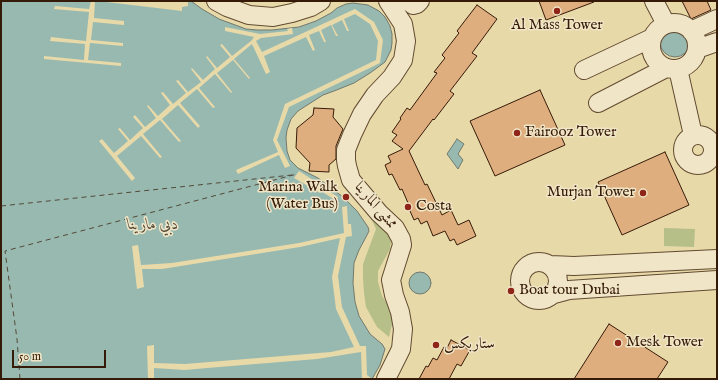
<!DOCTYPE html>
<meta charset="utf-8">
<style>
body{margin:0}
#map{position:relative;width:718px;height:380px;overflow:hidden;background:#e8d9a9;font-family:"IM FELL English",serif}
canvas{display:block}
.frame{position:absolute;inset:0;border:2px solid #361a08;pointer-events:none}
.scale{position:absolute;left:12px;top:350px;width:94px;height:18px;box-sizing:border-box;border:2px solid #361a08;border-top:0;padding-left:5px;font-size:12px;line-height:14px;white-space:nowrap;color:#361a08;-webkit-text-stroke:3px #f0e6c7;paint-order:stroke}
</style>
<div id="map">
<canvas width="718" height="380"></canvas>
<div class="frame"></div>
<div class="scale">50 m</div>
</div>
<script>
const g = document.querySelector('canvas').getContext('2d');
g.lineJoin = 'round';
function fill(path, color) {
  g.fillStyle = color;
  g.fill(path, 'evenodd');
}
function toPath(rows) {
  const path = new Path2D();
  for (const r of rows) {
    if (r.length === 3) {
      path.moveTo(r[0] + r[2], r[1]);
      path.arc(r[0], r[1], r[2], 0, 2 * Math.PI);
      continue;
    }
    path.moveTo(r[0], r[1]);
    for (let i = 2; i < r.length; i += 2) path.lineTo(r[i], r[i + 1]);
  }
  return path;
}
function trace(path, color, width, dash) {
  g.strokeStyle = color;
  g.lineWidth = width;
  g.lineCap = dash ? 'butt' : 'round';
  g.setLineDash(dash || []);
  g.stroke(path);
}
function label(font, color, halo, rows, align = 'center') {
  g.font = font + ' "IM FELL English",Amiri,serif';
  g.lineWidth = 3;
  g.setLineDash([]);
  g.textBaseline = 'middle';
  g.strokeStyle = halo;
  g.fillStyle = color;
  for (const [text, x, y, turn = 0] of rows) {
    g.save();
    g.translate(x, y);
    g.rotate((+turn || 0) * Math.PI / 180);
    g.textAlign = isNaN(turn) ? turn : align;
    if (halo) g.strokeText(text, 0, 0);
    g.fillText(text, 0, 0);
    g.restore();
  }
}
const green = toPath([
 [350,192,386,227,391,240,390,249,378,271,378,282,382,296,391,309,393,320,389,337,377,327,366,307,364,293,363,278,363,264,376,229,370,216],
 [664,228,695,229,694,247,664,246]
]);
const water = toPath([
 [1,1,191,1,202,9,219,19,246,29,257,30,272,30,299,27,316,21,331,13,337,8,346,4,353,3,368,5,379,11,385,17,390,26,392,34,392,43,391,50,385,62,370,73,354,83,334,91,323,95,298,111,291,119,287,130,286,138,287,151,290,160,298,168,318,178,343,197,357,211,368,227,369,231,366,237,359,250,354,263,353,283,355,302,359,316,370,334,382,344,385,349,380,365,372,379,1,379,1,1],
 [675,42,15],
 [457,139,464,144,458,154,463,160,458,169,447,154,457,139],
 [420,283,11]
]);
const pier = toPath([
 [91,1,95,1,94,18,124,21,124,25,93,22,91,40,123,43,123,46,90,43,88,60,121,63,121,66,44,59,44,56,84,60,85,44,50,41,51,37,86,41,89,12,54,9,55,6,89,9],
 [98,1,150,1,159,2,160,1,188,1,188,6,182,7,182,11],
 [355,9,374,22,383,40,380,63,289,107,277,140,290,166,285,168,279,155,238,174,236,170,278,152,273,140,285,104,376,60,378,41,370,24,355,14,344,19,349,31,347,31,342,20,332,25,338,36,336,36,331,25,321,30,326,42,324,42,319,31,309,35,315,50,313,51,306,37,264,56,270,72,266,74,252,44,234,59,250,78,249,79,233,60,217,73,232,92,231,93,215,74,199,88,215,107,213,108,197,89,180,103,200,126,198,128,178,105,162,119,181,141,179,142,160,120,143,134,162,157,160,158,141,136,117,156,135,178,132,181,99,141,102,139,114,153,128,141,118,129,120,128,130,140,143,128,133,117,135,115,145,127,156,118,147,106,148,105,158,116,170,105,161,93,163,92,173,104,186,93,176,81,178,80,188,92,201,82,191,69,192,68,203,80,215,69,206,57,207,56,217,68,230,57,220,45,222,44,232,56,251,41,254,37,225,31,225,27,260,34,288,31,287,29,292,28,293,34,261,38,256,41,262,52],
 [299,171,324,187,324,188,338,197,337,199,335,200,321,191,320,193,294,178],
 [347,206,348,224,351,224,352,236,346,237,338,276,342,307,360,346,366,346,367,375,372,379,362,379,361,352,317,359,207,368,185,370,154,368,154,379,148,379,147,346,154,345,154,363,185,364,331,352,354,347,336,309,332,277,340,238,300,247,162,269,142,269,144,287,137,289,132,246,138,245,141,265,172,263,299,243,344,233,342,207]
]);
const ferry = toPath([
 [1,206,292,175],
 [20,379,17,339,5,251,297,174]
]);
const building = toPath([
 [539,1,594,1,594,2,546,20,539,1],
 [682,1,707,1,711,10,691,19,682,1],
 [477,5,497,19,472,53,477,56,450,91,454,94,434,120,433,119,409,151,425,185,427,184,442,215,451,210,458,225,469,220,476,236,457,245,454,239,450,241,445,231,433,236,427,221,421,224,418,218,414,220,410,211,411,210,402,189,400,190,392,174,389,175,385,165,391,162,388,156,403,149,392,141,397,135,392,132,401,119,400,118,407,108,410,110,437,73,434,72,445,58,442,55,459,33,457,31,477,5],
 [540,90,565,145,495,176,470,121,540,90],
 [314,108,334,109,333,117,343,129,336,146,336,159,329,165,329,172,309,171,310,163,296,148,297,128,313,115,314,108],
 [665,152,689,205,622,235,598,182,665,152],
 [609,324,668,362,657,379,574,379,609,324],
 [451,340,470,350,461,366,457,364,449,379,419,379,426,366,428,367,433,358,437,360,444,347,447,348,451,340]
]);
const minor = toPath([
 [216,1,227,7,249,15,273,17,292,13,311,7,321,1],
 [408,1,413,5,417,4,420,1],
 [654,1,666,24],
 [674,46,23],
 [691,31,717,19],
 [697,49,717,42],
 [678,69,693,135],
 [584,70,652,38],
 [598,103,666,68],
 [698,150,15],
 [539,281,19],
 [551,265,574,266,717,259],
 [554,294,569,290,717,280],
 [386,379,401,349,403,329,400,312,394,295,391,280,402,245,401,239,395,228,379,213,351,180,347,166,346,160,346,150,352,135,362,114,375,95,392,77,403,60,406,41,403,24,388,1]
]);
const markers = [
 [557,11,4,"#8f2418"],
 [517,133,4,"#8f2418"],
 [643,193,4,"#8f2418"],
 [346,197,4,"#8f2418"],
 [408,207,4,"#8f2418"],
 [511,291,4,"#8f2418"],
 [618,343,4,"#8f2418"],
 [436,345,4,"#8f2418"]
];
const poiNames = [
 ["Al Mass Tower",557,26,"center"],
 ["Fairooz Tower",525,133],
 ["Marina Walk",338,188,"right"],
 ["(Water Bus)",338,205,"right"],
 ["Murjan Tower",635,193,"right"],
 ["Costa",416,207],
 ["Boat tour Dubai",519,291],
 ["Mesk Tower",626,343],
 ["ستاربكس",444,345]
];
const streetNames = [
 ["ممشى المارينا",375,206,49]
];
const waterNames = [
 ["دبي مارينا",153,226]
];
fill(green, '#b6bf87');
fill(water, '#98b9b0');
trace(water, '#71796d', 1);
fill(pier, '#e8d9a9');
trace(ferry, '#534a3a', 1, [5, 4]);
fill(building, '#deae7f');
trace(building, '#361a08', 1);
trace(minor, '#624a30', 20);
trace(minor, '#f0e6c7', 18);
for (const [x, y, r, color] of markers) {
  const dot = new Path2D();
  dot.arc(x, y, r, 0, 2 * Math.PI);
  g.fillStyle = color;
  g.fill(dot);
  trace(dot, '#f0e6c7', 1.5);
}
label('15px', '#361a08', '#f0e6c7', poiNames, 'left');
label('15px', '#361a08', '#f0e6c7', streetNames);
label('italic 16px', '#534a3a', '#f0e6c7', waterNames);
</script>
